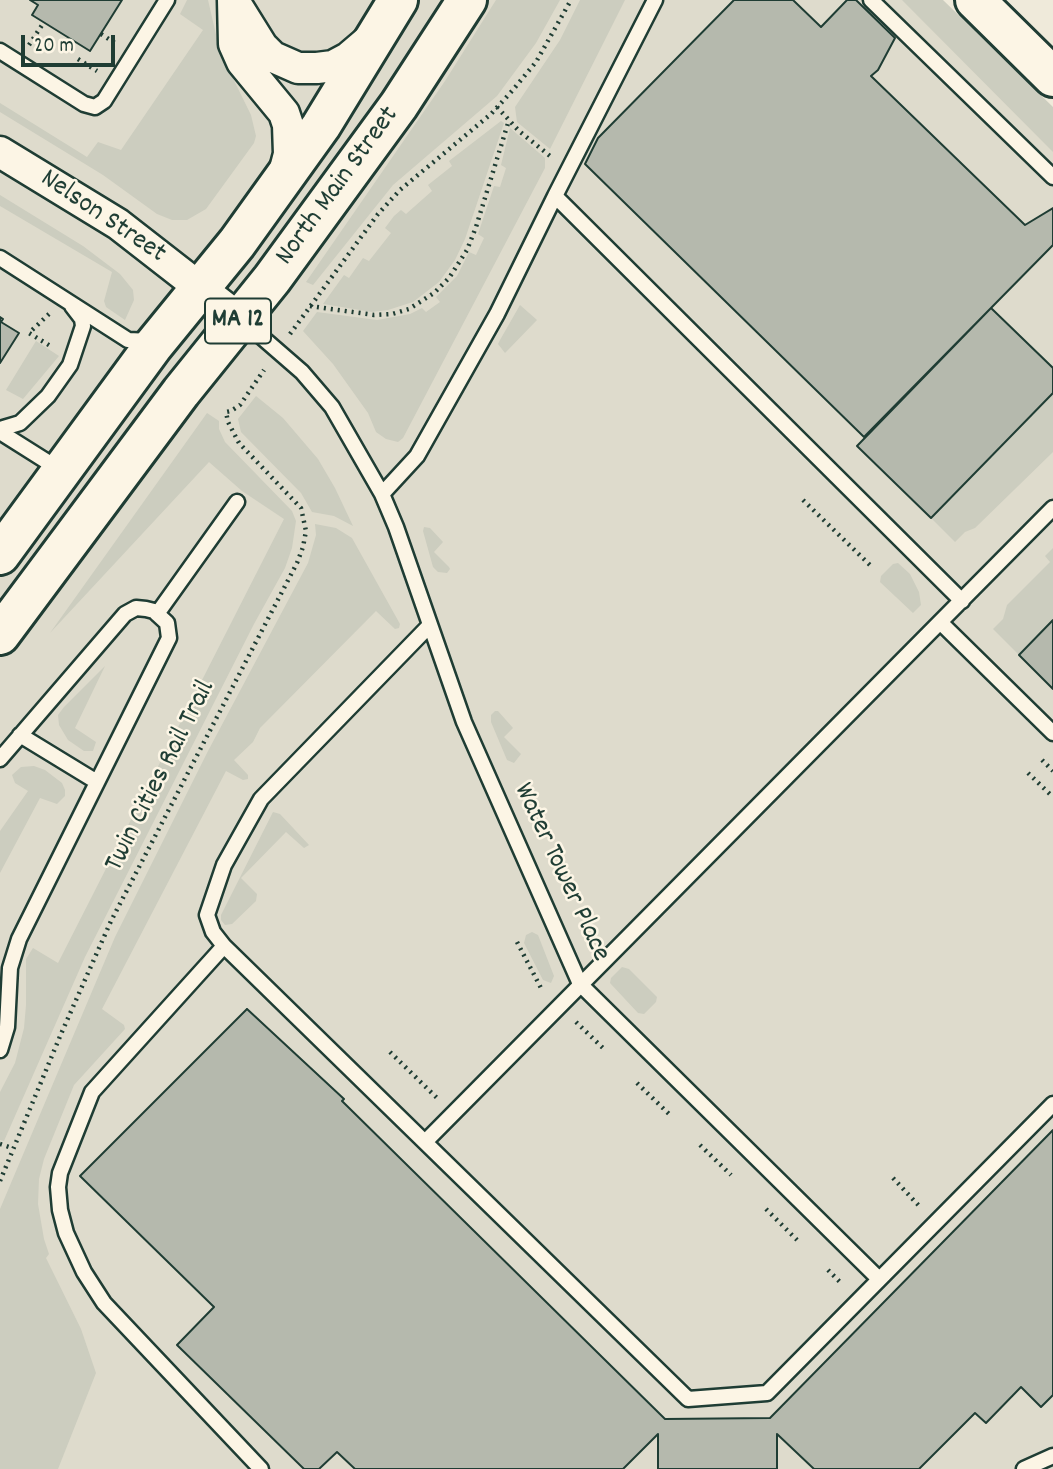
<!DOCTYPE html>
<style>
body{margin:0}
#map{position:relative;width:1053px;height:1469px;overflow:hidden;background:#efeada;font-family:Dekko,sans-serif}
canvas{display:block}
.scale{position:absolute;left:21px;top:35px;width:94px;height:32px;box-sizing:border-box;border:4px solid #1f3d34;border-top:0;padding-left:9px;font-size:21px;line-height:24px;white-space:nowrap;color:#1f3d34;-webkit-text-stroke:5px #fcf5e5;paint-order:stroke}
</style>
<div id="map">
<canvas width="1053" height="1469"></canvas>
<div class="scale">20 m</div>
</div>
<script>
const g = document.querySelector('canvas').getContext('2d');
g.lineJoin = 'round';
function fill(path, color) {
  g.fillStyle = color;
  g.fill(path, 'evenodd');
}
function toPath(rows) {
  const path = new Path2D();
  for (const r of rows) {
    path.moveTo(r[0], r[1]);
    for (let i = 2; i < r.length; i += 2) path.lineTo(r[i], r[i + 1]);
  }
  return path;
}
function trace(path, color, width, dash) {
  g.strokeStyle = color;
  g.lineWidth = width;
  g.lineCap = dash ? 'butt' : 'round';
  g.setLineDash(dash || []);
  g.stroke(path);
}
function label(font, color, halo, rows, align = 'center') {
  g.font = font + ' Dekko,sans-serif';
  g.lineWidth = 5;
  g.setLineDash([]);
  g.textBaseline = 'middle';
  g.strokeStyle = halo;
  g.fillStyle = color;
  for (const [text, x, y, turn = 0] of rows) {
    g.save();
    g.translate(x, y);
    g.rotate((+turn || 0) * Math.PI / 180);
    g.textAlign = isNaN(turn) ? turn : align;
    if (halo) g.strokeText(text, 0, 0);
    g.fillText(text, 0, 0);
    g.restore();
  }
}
const built = toPath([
 [0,0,913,0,1053,138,1053,1469,0,1469]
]);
const green = toPath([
 [187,0,208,0,220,52,251,115,256,136,254,143,206,209,187,220,172,220,157,214,103,175,0,112,0,103,87,157,98,142,121,150,203,30,180,14],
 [496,0,560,0,536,43,497,96,393,185,313,285,306,282,445,81],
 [580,0,625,0,550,149,517,122,515,107,560,40],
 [902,0,943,0,1053,107,1053,152],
 [501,121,504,123,465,239,455,260,439,282,413,302,388,310,372,312,323,304,344,275,349,278,363,258,369,261,391,233,385,228,394,216,401,210,406,214,432,191,428,185,452,166,449,161],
 [510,128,545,158,545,168,403,438,398,442,386,439,376,432,368,413,333,364,303,331,317,312,377,320,410,314,422,308,426,312,440,302,436,297,457,276,469,252,476,255,484,238,478,234,494,186,500,187,506,168,501,165],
 [0,195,83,246,120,274,133,290,134,300,125,320,106,307,104,301,112,272,0,206],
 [520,305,537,320,505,353,498,344,500,340],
 [36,341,59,356,23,399,6,390],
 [1053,393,1053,452,975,528,965,532,955,542,931,518],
 [256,396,283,418,318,459,335,488,353,526,334,516,312,512,301,493,241,432,238,419],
 [207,413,219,421,219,429,225,442,292,511,296,521,292,548,285,568,254,624,85,957,4,1141,0,1140,0,1092,15,1063,24,1028,26,1005,26,959,33,948,58,963,284,519,242,491,209,462,50,633],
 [315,524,336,528,352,538,400,624,399,628,395,629,376,611,260,728,253,742,234,760,248,775,248,779,243,780,226,771,102,1009,124,1025,125,1029,74,1085,44,1159,39,1179,38,1204,44,1239,49,1254,46,1258,81,1329,96,1373,58,1469,0,1469,0,1209,115,937,208,751,308,563,316,535],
 [424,527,430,528,443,542,434,552,449,567,450,569,447,573,438,572,433,567,423,531],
 [1053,548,1053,620,1019,655,993,629,1003,619,1007,605,1050,562,1045,556],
 [898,563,910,574,919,592,921,605,913,613,880,582,881,576,893,564],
 [105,666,75,728,96,742,93,751,84,751,68,740,59,725,58,715,64,707],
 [495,711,498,711,513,728,504,737,521,754,514,763,507,760,491,722,491,715],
 [34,766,45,770,62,783,65,790,65,796,57,804,40,798,0,873,0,831,28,791,15,783,12,775,21,767],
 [273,812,280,814,309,845,304,848,286,832,241,878,257,894,256,901,232,924,225,925,221,920,221,915],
 [532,932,538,935,554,976,551,983,543,980,524,943,526,935],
 [622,967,629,969,657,997,656,1002,644,1014,638,1013,610,983,611,978]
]);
const building = toPath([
 [30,0,122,0,90,51,32,15,38,5,30,0],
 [734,0,793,0,821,27,847,0,856,0,895,38,878,70,871,76,1025,225,1053,208,1053,245,864,437,585,164,598,138,734,0],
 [991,308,1053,368,1053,393,931,518,857,446,991,308],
 [0,317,3,319,1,322,19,333,0,363,0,317],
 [1053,620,1053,689,1019,655,1053,620],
 [247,1009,344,1099,342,1101,665,1419,770,1418,1053,1130,1053,1395,1041,1407,1021,1387,986,1423,975,1413,919,1469,814,1469,777,1434,777,1469,658,1469,658,1434,623,1469,355,1469,337,1452,319,1469,304,1469,177,1345,214,1307,80,1176,247,1009]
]);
const path = toPath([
 [101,34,115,43],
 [29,45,44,22],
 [78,59,97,71],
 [497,107,519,131,550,156],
 [310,306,374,315,392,314,409,309,434,293,449,278,467,250,476,227,509,120],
 [49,314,29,333,52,347],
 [290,334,378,214,400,190,491,114,512,91,536,62,571,0],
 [803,500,871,566],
 [1042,760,1053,771],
 [1028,773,1053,797],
 [517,942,541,988],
 [576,1022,605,1050],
 [390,1052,437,1098],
 [637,1083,669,1114],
 [0,1144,12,1148],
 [700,1145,731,1175],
 [893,1178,921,1208],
 [0,1181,61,1034,111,921,297,563,303,547,306,531,301,508,239,443,228,422,226,412,231,411,240,405,264,370],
 [766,1209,797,1240],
 [828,1270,842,1284]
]);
const lane = toPath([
 [871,0,1053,177],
 [0,51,84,104,95,107,104,101,167,0],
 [555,196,655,0],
 [0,258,128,340,151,341],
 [241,319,302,372,332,407,382,494,396,527,464,722,580,984,879,1279],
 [0,429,20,423,48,396,70,365,83,326,82,319,72,306],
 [0,432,46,461,50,465,53,476],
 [382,494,417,456,497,314,555,196,962,601],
 [157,614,237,502],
 [940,622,1053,733],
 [430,625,261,799,224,865,207,915,213,932,224,946,688,1399,767,1393,1053,1104],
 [20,735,97,782],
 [0,759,125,614,136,608,146,609,154,611,167,623,169,638,19,939,10,968,7,1027,0,1050],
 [224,946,92,1092,60,1173,58,1187,60,1210,66,1233,84,1272,104,1303,261,1469],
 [425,1142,1053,508],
 [1024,1469,1053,1456]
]);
const street = toPath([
 [233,0,234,44,242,62,284,113,288,125,289,154,283,177],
 [234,1,262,46,273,57,298,68,317,68,333,66,348,58,368,41],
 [0,152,118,224,240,319]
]);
const secondary = toPath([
 [975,0,1053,77]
]);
const primary = toPath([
 [0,555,153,346,237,243,321,126,398,0],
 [0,635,181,392,272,279,399,105,467,0]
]);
const shields = [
 [238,321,66]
];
const shieldNames = [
 ["MA 12",238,321]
];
const streetNames = [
 ["North Main Street",339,187,-54],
 ["Nelson Street",102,218,34],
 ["Twin Cities Rail Trail",162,777,-63],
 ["Water Tower Place",560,873,65]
];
fill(built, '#dedbcc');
fill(green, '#cccdbf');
fill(building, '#b5b9ad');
trace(building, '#1f3d34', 2);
trace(lane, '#1f3d34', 19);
trace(street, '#1f3d34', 35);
trace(secondary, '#1f3d34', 44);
trace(primary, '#1f3d34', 44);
trace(path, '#1f3d34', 4.5, [2, 5]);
trace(lane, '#fcf5e5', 14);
trace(street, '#fcf5e5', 30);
trace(secondary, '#fcf5e5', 38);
trace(primary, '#fcf5e5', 38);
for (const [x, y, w] of shields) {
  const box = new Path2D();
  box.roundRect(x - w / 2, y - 22.5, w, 45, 5);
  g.fillStyle = '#fcf5e5';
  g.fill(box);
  trace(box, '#1f3d34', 2);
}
label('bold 26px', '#1f3d34', null, shieldNames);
label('28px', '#1f3d34', '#fcf5e5', streetNames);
</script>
